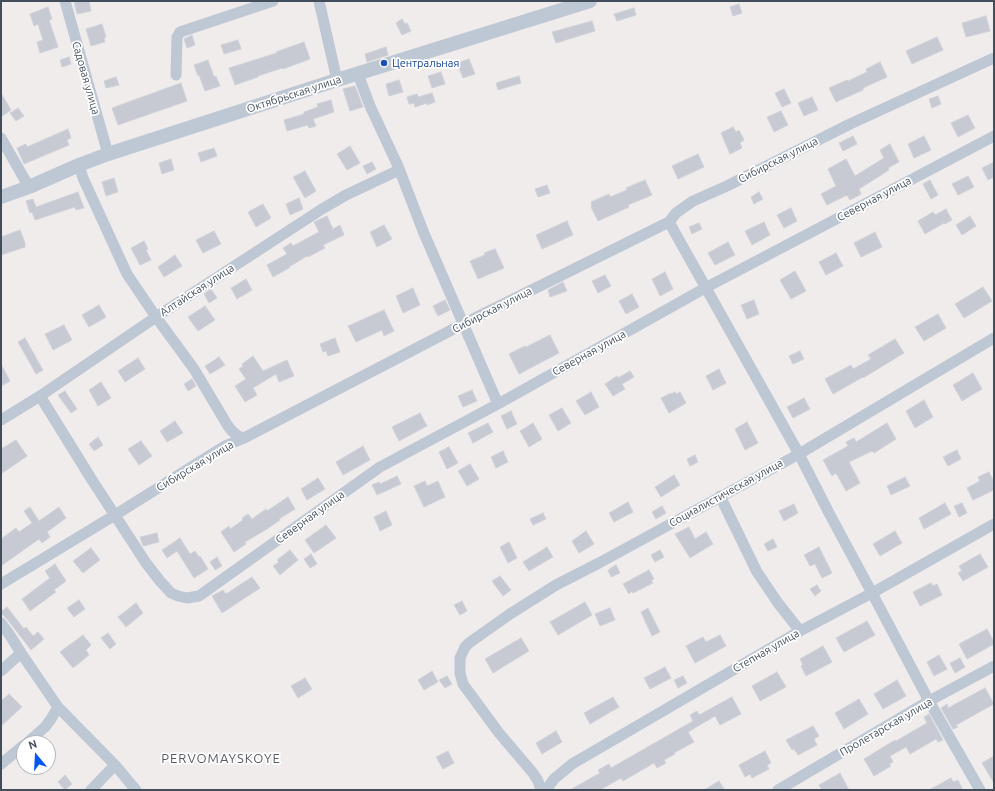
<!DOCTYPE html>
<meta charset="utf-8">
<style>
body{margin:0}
#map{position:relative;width:995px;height:791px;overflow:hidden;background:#f0ecec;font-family:Ubuntu,sans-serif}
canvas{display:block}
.frame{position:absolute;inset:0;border:2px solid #434e5c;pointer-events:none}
.north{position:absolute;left:16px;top:735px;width:40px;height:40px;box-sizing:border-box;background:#fff;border:1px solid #b4b8be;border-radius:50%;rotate:342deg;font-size:11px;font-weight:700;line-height:16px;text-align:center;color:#434e5c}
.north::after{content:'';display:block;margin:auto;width:14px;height:18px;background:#0257f3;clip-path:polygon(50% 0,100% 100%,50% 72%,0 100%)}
</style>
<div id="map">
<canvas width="995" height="791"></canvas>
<div class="frame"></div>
<div class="north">N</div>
</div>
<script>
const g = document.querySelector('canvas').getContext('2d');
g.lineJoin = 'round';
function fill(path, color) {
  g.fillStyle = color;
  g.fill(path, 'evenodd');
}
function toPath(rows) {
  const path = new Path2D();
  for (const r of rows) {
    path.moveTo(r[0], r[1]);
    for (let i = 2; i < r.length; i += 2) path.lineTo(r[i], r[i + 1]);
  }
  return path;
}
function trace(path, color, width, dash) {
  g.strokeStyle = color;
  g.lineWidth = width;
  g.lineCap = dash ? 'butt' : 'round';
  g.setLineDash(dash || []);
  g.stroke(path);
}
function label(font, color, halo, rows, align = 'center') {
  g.font = font + ' Ubuntu,sans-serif';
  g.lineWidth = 3.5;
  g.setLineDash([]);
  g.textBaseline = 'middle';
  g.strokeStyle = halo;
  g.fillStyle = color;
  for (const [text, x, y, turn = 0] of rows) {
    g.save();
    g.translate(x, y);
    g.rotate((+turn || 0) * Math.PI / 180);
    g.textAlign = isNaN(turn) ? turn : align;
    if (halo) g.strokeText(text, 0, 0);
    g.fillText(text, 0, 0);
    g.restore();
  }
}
const building = toPath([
 [74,1,89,1,91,11,77,14,74,1],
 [739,4,742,13,733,16,730,7,739,4],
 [48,7,52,19,49,20,58,47,40,53,37,42,43,40,38,24,34,26,30,14,48,7],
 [634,8,636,15,617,21,614,14,634,8],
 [986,16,990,31,966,37,962,23,986,16],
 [402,19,405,24,407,23,411,31,402,35,396,23,402,19],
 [592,21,595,31,556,43,552,32,592,21],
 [102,24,106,37,104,38,105,42,91,46,86,29,102,24],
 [192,35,195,45,187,48,184,39,192,35],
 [937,37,943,50,912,64,906,51,937,37],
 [238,40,241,49,224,54,221,45,238,40],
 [304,42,310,59,283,69,282,68,258,76,258,77,235,85,229,68,277,53,276,52,304,42],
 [386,47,388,55,367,62,365,54,386,47],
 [69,57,71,64,62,67,60,60,69,57],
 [469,59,475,74,463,78,457,63,469,59],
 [208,60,214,77,216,76,220,86,205,91,199,75,198,76,194,65,208,60],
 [880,62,887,77,863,88,863,90,836,102,829,88,847,80,848,81,867,72,866,69,880,62],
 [441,72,445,84,432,88,428,76,441,72],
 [519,76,521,83,498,90,496,83,519,76],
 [116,77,119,85,106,88,104,81,116,77],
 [399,80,403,92,389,96,386,84,399,80],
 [181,83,187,101,118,125,112,108,181,83],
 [355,86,363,107,350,111,343,89,355,86],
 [784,89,791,103,782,107,775,93,784,89],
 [1,93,11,110,1,117,1,93],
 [432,93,435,102,427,105,427,103,415,107,414,103,409,104,407,97,417,94,418,97,432,93],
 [938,96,941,104,932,108,929,99,938,96],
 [812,97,818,110,804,116,798,103,812,97],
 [331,100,334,112,313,119,316,126,309,128,308,125,287,131,284,120,304,114,304,112,318,107,317,104,331,100],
 [18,108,24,116,16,121,10,113,18,108],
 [781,111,788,125,774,132,767,117,781,111],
 [968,115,975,128,958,137,951,123,968,115],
 [733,127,736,132,739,130,744,140,740,143,742,148,730,154,721,133,733,127],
 [68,129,71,138,67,140,69,145,24,164,17,148,26,144,27,147,68,129],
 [853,136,857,144,843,151,839,143,853,136],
 [924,136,931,150,914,158,908,144,924,136],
 [890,144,899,162,888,168,889,170,859,189,861,194,850,200,847,195,827,205,821,194,836,186,828,169,846,159,855,176,884,158,880,150,890,144],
 [350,146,360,163,347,170,337,154,350,146],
 [214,148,217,156,201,162,198,153,214,148],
 [698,154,704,167,678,179,672,166,698,154],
 [171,159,174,170,162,174,159,163,171,159],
 [372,162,376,169,367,174,363,166,372,162],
 [994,162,994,177,988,180,982,168,994,162],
 [305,171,316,191,305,198,293,177,305,171],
 [968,176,974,187,958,195,952,184,968,176],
 [114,178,118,192,106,196,102,182,114,178],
 [645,180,652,195,628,205,629,207,598,221,591,207,592,206,591,202,609,194,610,197,627,190,626,188,645,180],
 [930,180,938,195,931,199,923,184,930,180],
 [547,185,550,193,538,197,535,189,547,185],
 [78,192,84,208,76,210,75,207,35,220,32,212,30,213,26,201,33,199,36,207,78,192],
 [759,192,763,199,754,204,751,197,759,192],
 [299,198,303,209,290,215,286,204,299,198],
 [263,204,271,218,256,227,248,212,263,204],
 [791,208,797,221,784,228,777,215,791,208],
 [946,209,952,220,945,224,944,223,925,234,918,221,933,212,935,215,946,209],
 [327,216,333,229,340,225,344,235,323,245,325,248,308,257,307,256,289,267,289,268,273,277,267,265,287,254,283,248,291,243,293,246,319,232,314,222,327,216],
 [970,216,976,226,962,235,956,225,970,216],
 [567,221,573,235,542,249,536,235,567,221],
 [764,222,770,235,752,245,745,231,764,222],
 [699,223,702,229,692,234,689,227,699,223],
 [384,225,392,239,377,247,370,232,384,225],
 [20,230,25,243,25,247,1,255,1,237,20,230],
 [214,231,221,244,203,253,196,240,214,231],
 [875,232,882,247,861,257,854,243,875,232],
 [144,241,148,249,146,250,151,260,140,265,131,248,144,241],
 [728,242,735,255,715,265,708,253,728,242],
 [495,249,504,268,478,279,470,261,485,255,484,253,495,249],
 [836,253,843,266,826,275,819,262,836,253],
 [175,255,182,266,164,277,158,267,175,255],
 [795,271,806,291,791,299,780,280,795,271],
 [665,272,673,289,660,296,652,279,665,272],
 [605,275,611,286,598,293,592,281,605,275],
 [246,279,252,290,237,299,231,288,246,279],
 [563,282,567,291,550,297,548,290,563,282],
 [983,287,992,301,964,318,955,304,983,287],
 [413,288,420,305,403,313,396,296,413,288],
 [211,289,217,298,209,303,204,294,211,289],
 [632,294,639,307,626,314,619,301,632,294],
 [445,300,450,310,438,316,433,306,445,300],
 [754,300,759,314,747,319,741,305,754,300],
 [99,305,106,317,89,327,82,315,99,305],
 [205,306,215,320,198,331,188,317,205,306],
 [384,310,394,331,384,336,382,330,356,342,348,326,384,310],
 [938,314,946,328,924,341,915,327,938,314],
 [64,325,72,340,53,350,45,334,64,325],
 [550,335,559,353,519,374,509,354,525,346,526,347,550,335],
 [25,338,43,370,36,374,18,342,25,338],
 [335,338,340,352,328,356,326,351,323,352,320,344,335,338],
 [895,339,904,353,863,378,863,377,833,394,825,379,851,365,853,369,871,359,868,355,895,339],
 [800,351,804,359,793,364,789,356,800,351],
 [253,356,263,371,287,360,294,376,279,382,276,374,253,388,257,395,245,402,235,386,246,379,239,369,243,366,242,364,253,356],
 [219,357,225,365,210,374,205,366,219,357],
 [138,358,145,369,125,382,118,371,138,358],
 [1,364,10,381,1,386,1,364],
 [719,369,726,383,713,390,706,376,719,369],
 [630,371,634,377,622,384,625,389,613,396,605,384,617,376,618,378,630,371],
 [973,373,982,389,962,401,953,385,973,373],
 [192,379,196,386,188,391,184,384,192,379],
 [101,382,111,398,98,406,89,390,101,382],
 [472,390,477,401,463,407,458,396,472,390],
 [65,391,77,409,71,413,58,395,65,391],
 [591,392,599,407,585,415,576,401,591,392],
 [675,392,676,394,680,392,686,403,669,413,661,398,671,393,671,394,675,392],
 [804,398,810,409,793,418,787,407,804,398],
 [924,400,933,417,915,428,906,411,924,400],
 [562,408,571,423,558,431,549,415,562,408],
 [511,411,517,424,507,429,501,416,511,411],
 [420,413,427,426,399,441,392,427,420,413],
 [175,421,183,433,167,442,160,431,175,421],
 [747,422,758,443,745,450,735,429,747,422],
 [488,423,493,432,473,443,468,433,488,423],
 [533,423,542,439,529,447,520,431,533,423],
 [887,423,896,439,874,453,872,451,849,462,860,483,846,491,836,473,832,476,823,460,848,446,846,442,854,438,856,442,887,423],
 [98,437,103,445,94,451,89,444,98,437],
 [16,440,27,456,1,474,1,449,16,440],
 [141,441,152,456,139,465,128,449,141,441],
 [363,446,370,460,343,475,336,462,363,446],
 [449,447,458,463,447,469,439,452,449,447],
 [957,450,961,459,948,466,943,457,957,450],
 [503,451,508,462,496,468,491,457,503,451],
 [695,455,698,462,690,466,687,459,695,455],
 [470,464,479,479,467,486,458,471,470,464],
 [989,472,994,482,994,490,973,500,967,488,980,481,978,477,989,472],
 [674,475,680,485,661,497,655,487,674,475],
 [397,476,401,484,377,495,372,485,379,482,380,484,397,476],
 [905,477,910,486,891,495,887,486,905,477],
 [318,478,325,489,307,500,301,489,318,478],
 [425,481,427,486,438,481,445,497,424,507,414,486,425,481],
 [288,497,295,509,279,519,280,520,267,529,245,542,246,544,234,552,221,532,229,526,230,529,243,520,242,518,248,514,252,519,266,509,267,511,288,497],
 [628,502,633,512,614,522,609,513,628,502],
 [945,503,951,514,924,529,919,518,945,503],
 [962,503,967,513,959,517,954,506,962,503],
 [794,504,798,513,784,521,779,511,794,504],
 [662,506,666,513,656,519,652,512,662,506],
 [30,507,39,521,59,507,66,518,47,532,50,537,42,543,39,539,1,566,1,539,16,528,19,532,32,523,24,511,30,507],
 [386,511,392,525,380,531,374,517,386,511],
 [543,513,546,519,533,525,530,519,543,513],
 [326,525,336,538,314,553,305,540,326,525],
 [689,527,695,539,706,532,713,544,690,558,675,534,689,527],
 [586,531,594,544,579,553,572,541,586,531],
 [895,531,902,543,880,556,873,544,895,531],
 [157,533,159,542,143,546,140,537,157,533],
 [180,538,190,554,195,551,199,557,200,556,208,569,194,578,177,551,167,558,162,550,180,538],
 [773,539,777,547,768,551,764,544,773,539],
 [509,542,517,558,508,563,500,547,509,542],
 [547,547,553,557,529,571,523,562,547,547],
 [819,547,832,573,822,578,815,564,810,566,804,555,819,547],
 [91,548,100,560,83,573,73,561,91,548],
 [290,550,298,560,280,575,273,566,279,562,277,560,290,550],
 [660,550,664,557,655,562,651,555,660,550],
 [311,554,317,564,310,568,304,559,311,554],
 [980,554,988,567,963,581,958,573,962,571,959,566,980,554],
 [217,557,222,566,215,570,210,562,217,557],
 [55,564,66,581,54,590,56,592,30,611,22,599,50,578,45,571,55,564],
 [616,565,620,573,611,577,608,570,616,565],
 [649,570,654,579,651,581,653,583,633,593,632,591,629,594,623,584,649,570],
 [500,576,511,590,503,596,492,581,500,576],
 [252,577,260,588,222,613,212,596,223,590,226,594,252,577],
 [931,583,933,586,937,584,942,595,920,606,913,592,931,583],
 [817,585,821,591,815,596,810,589,817,585],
 [79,600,85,609,74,617,67,608,79,600],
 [462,601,467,611,460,615,454,605,462,601],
 [585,602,592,615,558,635,550,622,585,602],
 [136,603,143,613,126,627,118,617,136,603],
 [7,607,24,629,26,627,33,636,38,632,44,639,31,650,7,619,1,613,1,612,7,607],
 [610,608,615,620,600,626,595,614,610,608],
 [648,608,660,632,652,636,641,612,648,608],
 [867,621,875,635,844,652,836,638,867,621],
 [987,629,994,642,994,644,967,659,959,644,987,629],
 [108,633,116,644,110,649,101,638,108,633],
 [83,635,91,645,86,650,89,655,73,668,60,652,83,635],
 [720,635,726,646,695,663,686,646,703,637,706,642,720,635],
 [521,638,529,651,493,673,485,659,521,638],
 [823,646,832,662,806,676,801,666,803,665,800,659,823,646],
 [939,655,947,669,934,676,927,662,939,655],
 [960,658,965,667,955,673,950,663,960,658],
 [665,667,671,678,650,689,644,678,665,667],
 [432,671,438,682,424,690,418,680,432,671],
 [777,672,786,687,760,701,752,686,777,672],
 [447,676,452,684,445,688,439,680,447,676],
 [683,676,687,683,678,688,674,680,683,676],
 [305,678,312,689,298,698,291,686,305,678],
 [897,680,906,696,883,709,874,694,897,680],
 [985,688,994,704,956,725,958,727,953,729,941,708,947,704,948,708,985,688],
 [9,694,22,707,1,726,1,701,9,694],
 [613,697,619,707,590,724,584,713,613,697],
 [732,697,741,714,720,725,715,716,688,732,694,742,674,753,675,754,664,760,666,763,657,768,654,763,623,781,621,778,600,790,570,790,600,773,598,770,609,764,611,768,693,721,690,715,697,711,699,715,732,697],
 [859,699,868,714,844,729,835,713,859,699],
 [929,714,943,740,938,742,936,739,910,754,906,747,890,756,893,762,889,764,891,766,874,776,864,759,895,740,896,741,927,723,924,717,929,714],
 [813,726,819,736,814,739,817,745,798,755,794,749,792,750,786,740,813,726],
 [556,731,562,742,542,754,536,743,556,731],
 [448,751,454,763,443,769,436,757,448,751],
 [765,751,771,763,767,765,769,769,752,778,750,774,745,777,739,765,765,751],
 [994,756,994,783,982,763,994,756],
 [840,773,849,790,822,790,819,785,840,773],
 [65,775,72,784,65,790,58,782,65,775],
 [951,778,953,782,958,780,963,790,929,790,951,778],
 [719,781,725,790,704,790,719,781]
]);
const minor = toPath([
 [65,1,108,154],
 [319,1,337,80],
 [358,74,370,106,398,166,423,231,498,404],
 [176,75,177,37,180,32,273,1],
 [1,138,29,187],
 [79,165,83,178,127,274,156,317,194,369,228,426,232,431,238,436,244,438],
 [669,222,799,454,829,513,872,593,929,701,980,790],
 [40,396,92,480,146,563,160,581,171,593,178,596,187,598,199,596,380,467,498,404,707,287,994,136],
 [1,420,40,396,156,317,322,209,346,195,399,170],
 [720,496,757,572,778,603,800,631],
 [1,584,115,515,225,446,244,438,463,324,669,222,676,213,693,201,727,186,850,124,994,58],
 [1,623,11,637,21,653,58,707,115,765,136,790],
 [1,671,21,653],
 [27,743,45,727,51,719,58,707],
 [1,764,24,745],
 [91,790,115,765],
 [541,790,538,781,533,773,499,733,463,684,460,673,460,658,465,647,469,643,510,614,556,585,599,563,799,454,994,338],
 [546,790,554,779,572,764,800,631,872,593,994,524],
 [778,790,929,701,994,666]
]);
const tertiary = toPath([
 [1,197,29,187,79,165,108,154,337,80,590,1]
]);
const markers = [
 [384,63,4,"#1a4fb4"]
];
const transitNames = [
 ["Центральная",392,63]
];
const streetNames = [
 ["Садовая улица",86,78,74],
 ["Октябрьская улица",294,94,-18],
 ["Сибирская улица",778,160,-27],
 ["Северная улица",874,199,-28],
 ["Алтайская улица",197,290,-33],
 ["Сибирская улица",492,310,-27],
 ["Северная улица",589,353,-29],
 ["Сибирская улица",195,466,-31],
 ["Социалистическая улица",726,493,-29],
 ["Северная улица",310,517,-36],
 ["Степная улица",766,651,-30],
 ["Пролетарская улица",886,727,-30]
];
const quarterNames = [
 ["PERVOMAYSKOYE",221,759]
];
fill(building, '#c8cad3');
trace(building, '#d0d2d9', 1);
trace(minor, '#bec7d4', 11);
trace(tertiary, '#bec7d4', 14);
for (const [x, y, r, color] of markers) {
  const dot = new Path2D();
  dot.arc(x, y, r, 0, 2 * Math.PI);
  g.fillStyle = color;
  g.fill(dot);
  trace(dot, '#fff', 1.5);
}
label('11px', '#164399', '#fff', transitNames, 'left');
label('11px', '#434e5c', '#fff', streetNames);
g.letterSpacing = '1px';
label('13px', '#585c62', '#fff', quarterNames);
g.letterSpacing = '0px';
</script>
